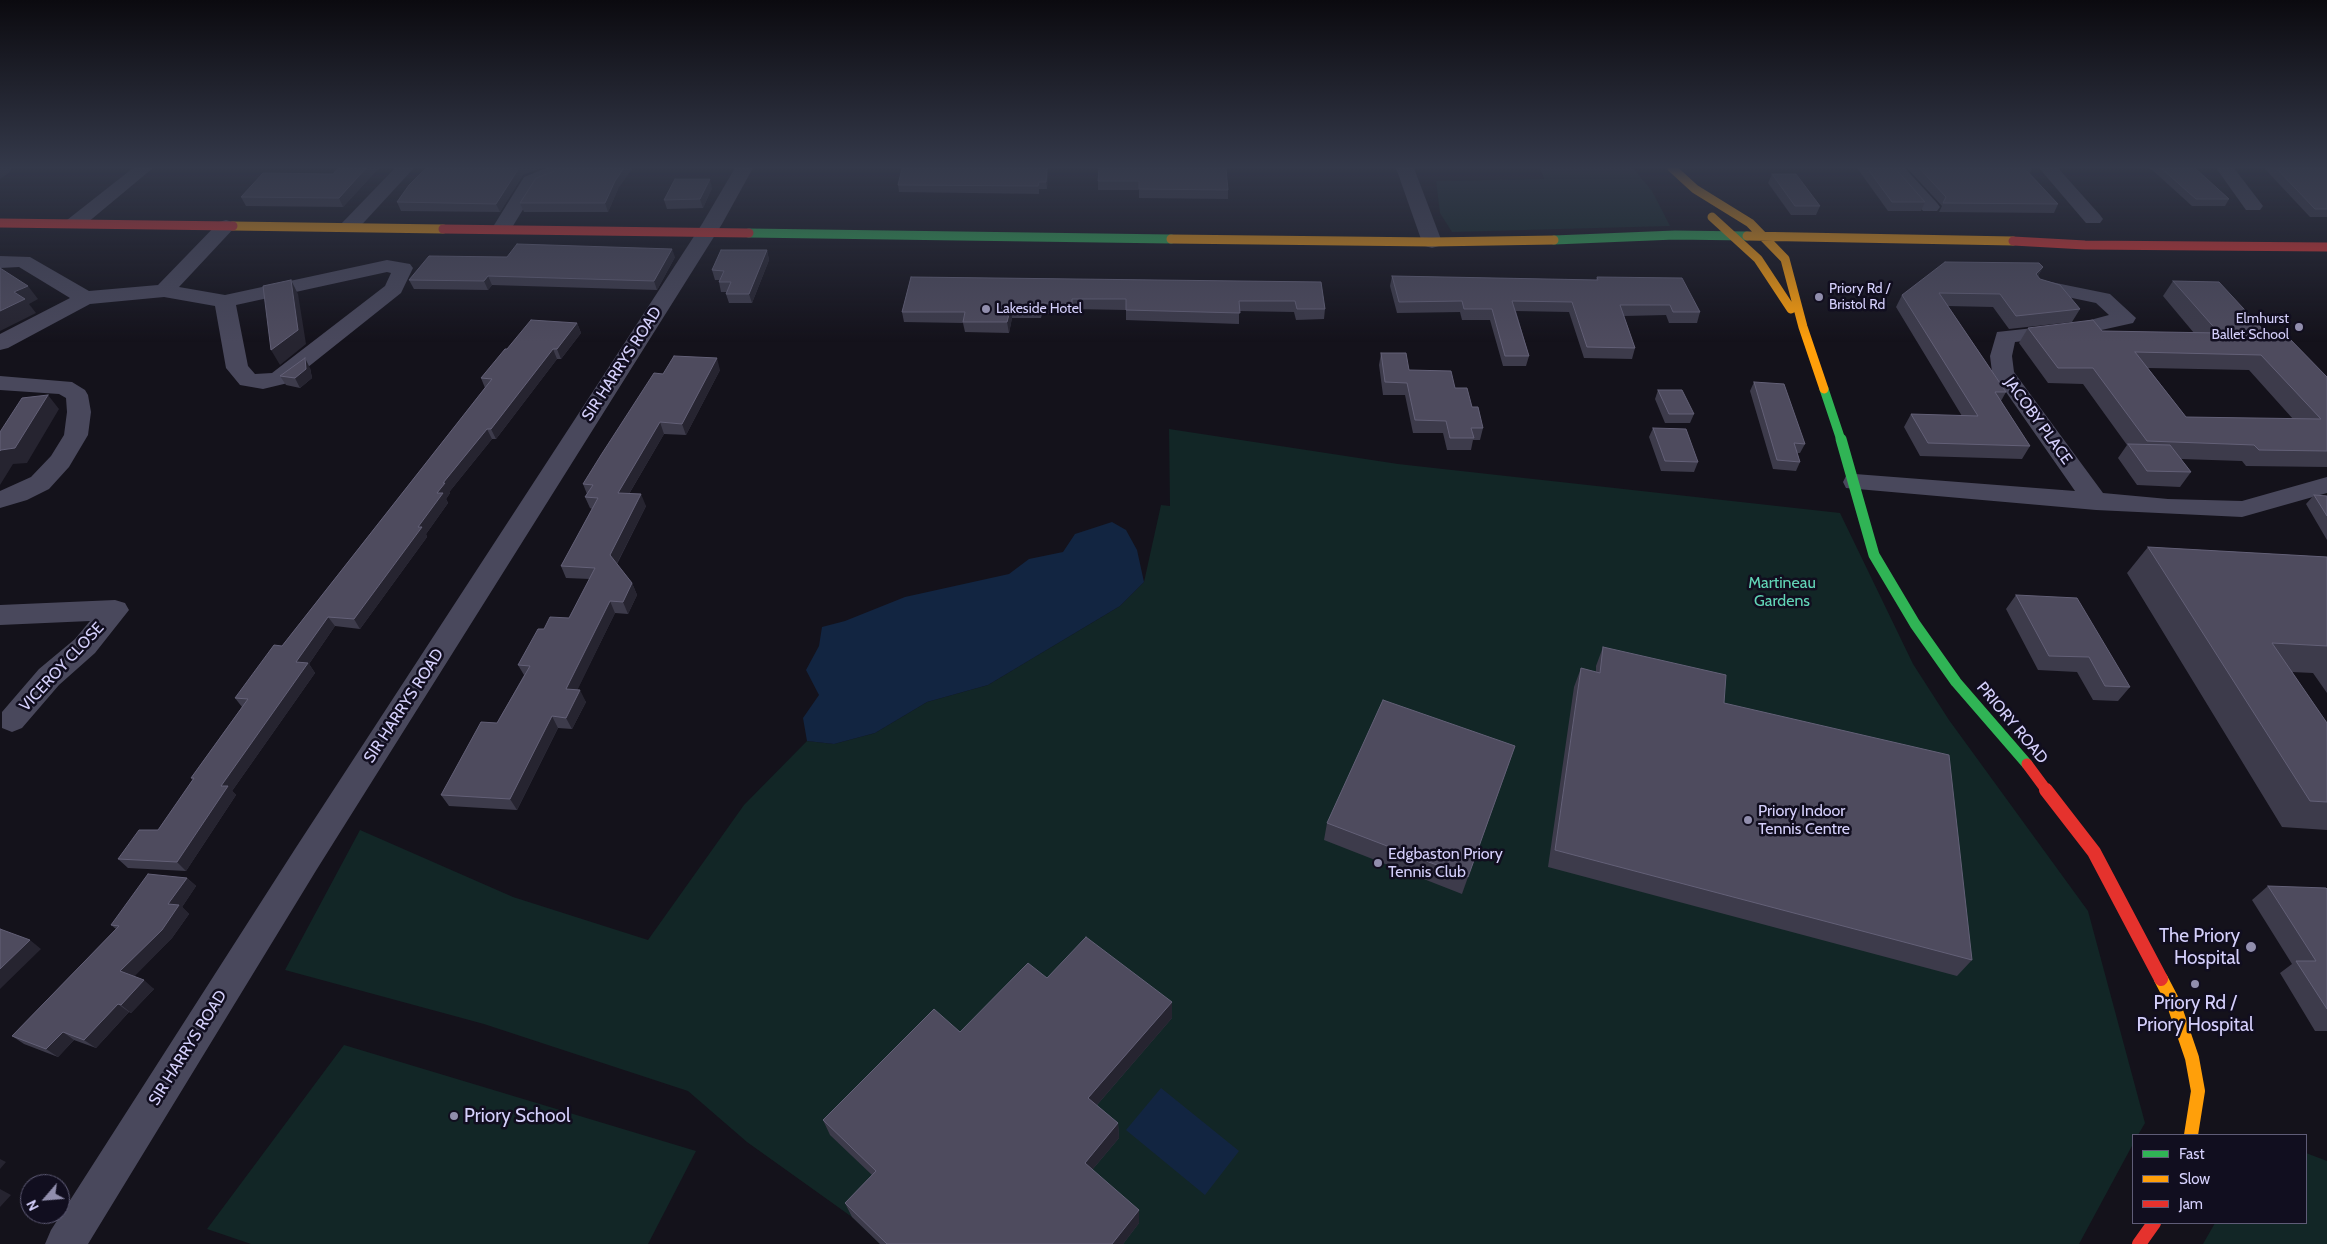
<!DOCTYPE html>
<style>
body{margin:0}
#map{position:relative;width:2327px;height:1244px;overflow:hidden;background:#14121b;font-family:Cabin,sans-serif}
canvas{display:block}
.legend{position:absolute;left:2132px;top:1134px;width:175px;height:90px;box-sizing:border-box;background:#110e1f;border:1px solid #5f5c77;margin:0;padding:6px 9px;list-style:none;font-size:15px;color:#d5d0fc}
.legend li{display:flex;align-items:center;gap:10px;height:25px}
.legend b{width:25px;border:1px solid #5f5c77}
.north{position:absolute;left:20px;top:1174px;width:50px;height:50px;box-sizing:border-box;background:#110e1f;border:1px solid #5f5c77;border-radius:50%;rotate:243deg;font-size:14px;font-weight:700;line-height:20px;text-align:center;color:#d5d0fc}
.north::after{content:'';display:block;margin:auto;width:18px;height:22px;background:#918ead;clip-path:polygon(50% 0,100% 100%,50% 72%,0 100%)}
</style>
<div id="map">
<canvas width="2327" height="1244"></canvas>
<ul class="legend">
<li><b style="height:6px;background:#30b455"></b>Fast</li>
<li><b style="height:6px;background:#ff9f0a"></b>Slow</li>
<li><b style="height:6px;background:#e5322d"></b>Jam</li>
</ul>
<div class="north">N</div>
</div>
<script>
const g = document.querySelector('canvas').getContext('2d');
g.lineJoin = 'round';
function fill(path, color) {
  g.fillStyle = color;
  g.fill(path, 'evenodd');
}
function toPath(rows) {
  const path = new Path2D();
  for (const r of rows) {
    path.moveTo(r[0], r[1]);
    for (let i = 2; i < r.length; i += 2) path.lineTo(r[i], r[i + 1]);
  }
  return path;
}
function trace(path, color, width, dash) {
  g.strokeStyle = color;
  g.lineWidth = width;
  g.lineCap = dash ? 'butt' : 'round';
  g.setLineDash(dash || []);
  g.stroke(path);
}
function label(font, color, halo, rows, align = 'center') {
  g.font = font + ' Cabin,sans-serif';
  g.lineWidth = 5;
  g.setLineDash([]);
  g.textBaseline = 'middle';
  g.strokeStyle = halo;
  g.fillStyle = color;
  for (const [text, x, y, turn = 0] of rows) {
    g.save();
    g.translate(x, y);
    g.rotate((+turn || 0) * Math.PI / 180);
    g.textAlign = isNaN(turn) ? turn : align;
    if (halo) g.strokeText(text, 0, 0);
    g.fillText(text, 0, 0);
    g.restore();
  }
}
const green = toPath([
 [1540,168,1633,168,1652,191,1670,226,1452,232,1440,213,1436,181,1544,179],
 [1169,429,1398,464,1840,513,1913,664,1949,720,2088,911,2145,1123,2138,1135,2133,1135,2133,1144,2079,1244,880,1244,852,1217,747,1142,688,1091,484,1024,285,970,360,830,513,897,648,940,744,805,807,741,834,744,875,733,927,702,988,685,1120,606,1144,582,1161,505,1170,506],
 [344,1045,696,1151,648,1244,251,1244,207,1229],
 [2306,1153,2327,1161,2327,1244,2203,1244,2215,1223,2306,1223]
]);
const water = toPath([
 [1112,522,1126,530,1137,550,1144,582,1120,606,988,685,927,702,875,733,834,744,807,741,803,718,819,695,806,670,819,646,822,627,845,621,905,597,1009,574,1029,559,1063,552,1075,534],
 [1161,1088,1239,1151,1205,1195,1126,1130]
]);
const street = toPath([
 [133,168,153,168,81,228,67,228,64,224,67,220,133,168],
 [395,168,414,168,355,232,341,232,338,228,341,224,395,168],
 [546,168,565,168,559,177,538,185,508,234,494,234,491,230,524,177,546,168],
 [735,168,753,168,722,224,317,869,88,1244,45,1244,51,1230,295,849,702,224,735,168],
 [1396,168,1414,168,1442,242,1439,246,1432,248,1425,246,1422,242,1396,168],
 [1886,168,1905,168,1937,203,1940,207,1937,211,1923,211,1886,168],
 [2039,168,2058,168,2100,215,2103,219,2100,223,2086,223,2039,168],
 [2216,168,2234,168,2263,206,2260,210,2246,210,2216,168],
 [226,220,233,222,236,226,179,287,225,295,387,260,410,264,413,268,401,293,288,383,263,389,240,385,226,368,215,306,164,297,90,304,8,348,0,350,0,334,70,298,19,267,0,268,0,256,30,257,89,291,158,285,219,222,226,220],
 [387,272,391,273,385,286,272,373,255,374,248,366,236,305,387,272],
 [2041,280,2110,294,2136,318,2133,323,2079,335,2015,342,2012,356,2014,372,2103,493,2168,499,2242,501,2327,477,2327,493,2242,517,2096,510,1846,488,1843,482,1846,476,1855,474,2075,491,1992,372,1990,356,1997,332,2079,323,2109,315,2096,303,2034,290,2031,286,2034,282,2041,280],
 [0,376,72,382,85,390,88,395,91,412,88,435,69,467,49,489,27,500,0,508,0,491,31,477,51,456,64,435,67,412,66,398,59,394,0,390,0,376],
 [115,600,125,603,129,610,95,653,59,685,22,728,12,732,2,728,2,712,39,669,75,639,90,621,0,625,0,605,115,600]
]);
const fastFar1 = toPath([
 [749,233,1171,239],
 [1554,240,1675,235,1747,236],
 [1824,389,1841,440]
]);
const fast = toPath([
 [1841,439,1874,555,1915,624,1956,682,2027,764]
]);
const slowFar1 = toPath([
 [1672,168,1695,189,1750,223,1785,259,1803,327,1824,389],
 [1712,217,1758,259,1791,309],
 [233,226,443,229],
 [1747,236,2013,241],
 [1171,239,1432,242,1554,240]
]);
const slow = toPath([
 [2161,979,2173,1002,2192,1058,2198,1091,2191,1135]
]);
const jamFar2 = toPath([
 [0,223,233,226],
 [443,229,749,233],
 [2013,241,2085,245,2327,247]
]);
const jamFar1 = toPath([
 [2027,764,2047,791]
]);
const jam = toPath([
 [2046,790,2094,852,2161,979],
 [2139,1244,2154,1223]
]);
const wall = toPath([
 [338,168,379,168,343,207,246,206,241,197,333,174],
 [1048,168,1047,189,1039,189,1039,194,899,192,898,185],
 [1099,168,1228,190,1228,199,1139,198,1139,190,1098,190,1098,181],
 [1857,168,1895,168,1925,202,1921,211,1888,211],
 [1907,168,2032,168,2030,173,2058,204,2054,213,1939,212,1942,206],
 [2150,168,2195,168,2229,199,2225,206,2192,206],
 [2264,168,2327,168,2327,217,2310,217],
 [557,170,618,189,608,212,524,212,520,203],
 [1772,174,1820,206,1816,215,1791,215,1768,183],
 [523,175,500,212,401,211,397,202],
 [712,188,703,208,667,209,664,200],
 [767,250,769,260,752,303,729,303,726,294,727,292,721,292,719,282,720,280,715,280,712,270],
 [507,257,675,257,657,290,492,285,488,290,414,289,409,280],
 [2043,267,2038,276,2040,279,2080,309,2072,322,2009,329,1993,307,1948,306,2006,392,2001,401,2030,446,2022,459,1920,456,1904,427,1911,414,1962,416,1896,307,1902,295],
 [1392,276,1596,280,1597,277,1700,312,1697,323,1669,323,1666,315,1624,316,1635,348,1632,359,1584,358,1569,312,1516,311,1529,356,1526,366,1503,366,1490,320,1462,320,1460,312,1397,313,1390,286],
 [911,277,1321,282,1325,309,1324,319,1296,320,1294,312,1239,311,1239,324,1126,320,1126,310,1073,309,1072,314,1042,314,1041,318,1012,318,1009,333,965,332,963,323,904,322,902,312],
 [2173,281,2267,334,2327,377,2327,467,2246,466,2242,461,2181,459,2191,472,2180,487,2137,485,2118,458,2127,445,2083,384,2048,383,2019,343,2028,328,2102,331,2194,333,2163,296],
 [2148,368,2249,370,2293,419,2186,417],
 [577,323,581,333,561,359,557,359,496,439,492,439,450,491,450,493,446,499,448,503,426,534,427,537,360,629,335,626,309,664,315,673,232,791,236,795,186,871,128,868,118,859,158,830,193,780,191,778,242,707,235,698,282,646,485,388,481,378,507,349],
 [1381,353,1409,370,1455,388,1472,407,1483,428,1480,440,1473,440,1471,450,1447,450,1443,433,1413,433,1405,395,1383,395,1379,365],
 [310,368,312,378,300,388,286,385,280,376],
 [720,370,686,435,664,434,629,494,646,506,617,564,632,583,637,595,628,614,615,613,577,690,586,702,572,729,558,728,517,810,449,806,441,795,497,723,524,675,518,665,544,629,569,618,590,579,566,578,561,566,592,509,590,508,585,497,587,494,583,484,663,374],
 [1754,382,1805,444,1800,453,1797,453,1800,462,1796,471,1773,469,1750,391],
 [1658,390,1694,414,1690,423,1665,423,1655,399],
 [1653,428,1698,462,1694,472,1661,471,1649,437],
 [2314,495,2327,496,2327,540,2306,504],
 [2148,547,2327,557,2327,693,2313,673,2292,672,2327,723,2327,830,2282,827,2127,573],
 [2016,595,2130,687,2118,701,2093,700,2077,672,2038,670,2006,609],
 [1603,647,1724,703,1972,960,1957,976,1548,867,1574,687,1581,668,1596,672,1596,666],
 [1515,746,1462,894,1324,840,1327,823],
 [187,878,196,886,182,907,189,914,172,938,134,976,154,989,131,1013,129,1012,96,1048,74,1040,58,1057,24,1044,12,1036,116,929,111,925],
 [2268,886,2327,889,2327,1031,2315,1031,2280,973,2292,964,2252,900],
 [1047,978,1172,1002,1172,1018,1097,1105,1118,1123,1119,1138,1092,1170,1139,1210,1139,1223,1123,1244,880,1244,852,1217,845,1203,872,1175,830,1135,823,1120,960,1032]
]);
const shadedWall = toPath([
 [0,168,12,168,9,173,0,179],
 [366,168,379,168,343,207,339,198],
 [519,168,541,168,523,175,500,212,496,204],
 [624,168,633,168,618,189,608,212,605,203,615,181],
 [1047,168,1048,168,1047,189,1046,182],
 [710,179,712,188,703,208,700,199],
 [672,249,675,257,657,290,654,281],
 [767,250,769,260,752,303,749,294],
 [2043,267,2036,280,2036,274],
 [488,276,492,285,488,290,484,281],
 [291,280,298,294,306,344,280,365,271,350],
 [28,286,38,299,29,304,36,313,0,331,0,311,14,292],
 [1011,307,1012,318,1009,333,1007,322],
 [577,323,581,333,561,359,557,349],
 [553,349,557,359,496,439,491,429],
 [305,358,310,368,312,378,300,388,295,378],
 [717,358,720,370,686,435,682,424],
 [48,395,59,409,27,463,13,464,0,485,0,451],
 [660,422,664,434,623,504,618,493],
 [487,429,492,439,450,491,450,493,446,499,448,503,426,534,427,537,360,629,354,619,418,527,443,483],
 [641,494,646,506,615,567,610,555],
 [632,583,637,595,628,614,623,602],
 [610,601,615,613,572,701,566,689],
 [328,617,335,626,309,664,315,673,232,791,236,795,186,871,177,862,221,786,296,662],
 [580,690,586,702,572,729,566,718],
 [552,716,558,728,517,810,510,799],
 [1515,746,1509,764,1462,894,1468,877],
 [187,878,196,886,182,907,189,914,172,938,131,980,120,971],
 [30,940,41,949,0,989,0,969],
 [144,980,154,989,131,1013,121,1005],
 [1172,1002,1172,1018,1090,1113,1088,1098],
 [118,1004,129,1012,96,1048,84,1040],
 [63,1032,74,1040,58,1057,46,1049],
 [1118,1123,1119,1138,1086,1177,1085,1163],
 [0,1159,6,1162,0,1169],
 [0,1189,11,1195,0,1207],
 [1139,1210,1139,1223,1123,1244,1112,1244]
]);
const building = toPath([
 [338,168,366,168,339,198,241,197,263,173,333,174,338,168],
 [426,168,519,168,496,204,397,202,409,185,426,168],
 [559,168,624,168,615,181,605,203,520,203,536,178,557,170,559,168],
 [902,168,1047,168,1046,182,1039,182,1038,186,898,185,902,168],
 [1099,168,1226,168,1228,190,1139,189,1139,181,1098,181,1099,168],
 [1867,168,1895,168,1925,202,1892,202,1867,168],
 [1919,168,2024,168,2058,204,1943,203,1946,197,1919,168],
 [2161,168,2195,168,2229,199,2196,199,2161,168],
 [2276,168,2327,168,2327,209,2315,209,2276,168],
 [1772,174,1796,174,1820,206,1795,206,1772,174],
 [675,179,710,179,700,199,664,200,675,179],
 [517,244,672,249,654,281,488,276,484,281,409,280,429,256,507,257,517,244],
 [721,250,767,250,749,294,726,294,731,282,719,282,724,271,712,270,721,250],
 [1945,262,2039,263,2043,267,2036,274,2040,279,2060,285,2080,309,2016,316,2000,294,1939,293,2006,392,1995,392,2030,446,1928,443,1911,414,1978,416,1902,295,1945,262],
 [0,268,28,286,14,292,25,299,0,311,0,268],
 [1392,276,1598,280,1597,277,1682,278,1700,312,1673,312,1670,305,1620,305,1635,348,1587,347,1572,302,1512,301,1529,356,1505,356,1492,309,1464,309,1462,301,1399,302,1392,276],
 [911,277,1321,282,1325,309,1297,309,1295,301,1239,301,1240,313,1126,310,1126,299,1072,299,1072,304,1041,303,1040,307,1011,307,1007,322,963,322,965,312,902,312,911,277],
 [291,280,298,330,271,350,263,286,291,280],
 [2173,281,2219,282,2267,334,2286,335,2327,377,2327,451,2259,450,2254,445,2147,441,2093,368,2058,368,2028,328,2093,320,2102,331,2219,333,2173,281],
 [2135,352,2261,355,2321,419,2186,417,2135,352],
 [531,320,577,323,557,349,553,349,491,429,487,429,443,483,445,483,437,493,443,493,418,527,422,527,354,619,328,617,296,662,308,663,221,786,228,786,177,862,118,859,139,830,158,830,194,778,191,778,248,699,235,698,274,645,282,646,492,379,481,378,505,349,507,349,531,320],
 [1381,353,1406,353,1409,370,1451,371,1455,388,1467,388,1472,407,1478,407,1483,428,1471,428,1474,438,1450,438,1446,421,1415,420,1407,383,1385,382,1381,353],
 [674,356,717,358,682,424,660,422,618,493,641,494,610,555,632,583,623,602,610,601,566,689,580,690,566,718,552,716,510,799,441,795,481,722,497,723,530,666,518,665,538,629,544,629,550,617,569,618,595,568,561,566,598,498,585,497,593,485,583,484,601,455,654,373,663,374,674,356],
 [305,358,306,369,295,378,280,376,305,358],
 [1754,382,1784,384,1805,444,1794,443,1800,462,1777,460,1754,382],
 [1658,390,1682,390,1694,414,1669,414,1658,390],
 [48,395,15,448,1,450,0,451,0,432,22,398,48,395],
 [1653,428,1686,429,1698,462,1665,461,1653,428],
 [2128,444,2170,445,2191,472,2147,471,2128,444],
 [2314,495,2327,496,2327,516,2314,495],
 [2148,547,2327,557,2327,646,2272,643,2327,723,2327,802,2310,801,2148,547],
 [2016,595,2077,598,2130,687,2105,686,2089,657,2049,656,2016,595],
 [1603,647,1726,675,1724,703,1949,755,1972,960,1555,850,1581,668,1600,673,1603,647],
 [1383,700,1515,746,1468,877,1327,823,1383,700],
 [148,874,187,878,168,904,179,905,162,930,120,971,144,980,121,1005,118,1004,84,1040,63,1032,46,1049,12,1036,119,926,111,925,148,874],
 [2268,886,2326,888,2327,889,2327,1009,2296,961,2316,961,2268,886],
 [0,929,30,940,0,969,0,929],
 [1086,937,1172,1002,1088,1098,1118,1123,1085,1163,1139,1210,1112,1244,887,1244,845,1203,876,1171,823,1120,934,1009,960,1032,1028,963,1047,978,1086,937]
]);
const markers = [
 [1819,297,5,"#918ead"],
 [986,309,5,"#918ead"],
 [2299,327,5,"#918ead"],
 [1748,820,5,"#918ead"],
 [1378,863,5,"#918ead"],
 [2251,947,6,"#918ead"],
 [2195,984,5,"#918ead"],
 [454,1116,5,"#918ead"]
];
const farPoinames = [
 ["Priory Rd /",1829,289],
 ["Bristol Rd",1829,305],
 ["Lakeside Hotel",996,309],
 ["Elmhurst",2289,319,"right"],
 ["Ballet School",2289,335,"right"]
];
const streetNames = [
 ["SIR HARRYS ROAD",622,364,-57],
 ["JACOBY PLACE",2038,421,54],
 ["VICEROY CLOSE",62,667,-47],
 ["SIR HARRYS ROAD",404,706,-57],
 ["PRIORY ROAD",2012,723,50],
 ["SIR HARRYS ROAD",188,1048,-58]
];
const parkNames = [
 ["Martineau",1782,583],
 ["Gardens",1782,601]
];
const poiNames = [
 ["Priory Indoor",1758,811],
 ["Tennis Centre",1758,829],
 ["Edgbaston Priory",1388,854],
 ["Tennis Club",1388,872]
];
const nearPoinames = [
 ["The Priory",2240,936],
 ["Hospital",2240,958],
 ["Priory Rd /",2195,1003,"center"],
 ["Priory Hospital",2195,1025,"center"],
 ["Priory School",464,1116,"left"]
];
fill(green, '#122626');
fill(water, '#122541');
fill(street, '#49485c');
trace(fastFar1, '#30b455', 9);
trace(fast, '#30b455', 11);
trace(slowFar1, '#ff9f0a', 9);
trace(slow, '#ff9f0a', 14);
trace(jamFar2, '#e5322d', 9);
trace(jamFar1, '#e5322d', 11);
trace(jam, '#e5322d', 14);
fill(wall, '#3d3b4b');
fill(shadedWall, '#262430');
fill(building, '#4e4b5e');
trace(building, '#636077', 1);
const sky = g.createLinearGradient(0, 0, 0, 342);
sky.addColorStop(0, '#0b0a0f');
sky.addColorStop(0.49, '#34394a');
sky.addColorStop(1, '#34394a00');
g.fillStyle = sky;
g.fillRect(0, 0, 2327, 342);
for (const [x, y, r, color] of markers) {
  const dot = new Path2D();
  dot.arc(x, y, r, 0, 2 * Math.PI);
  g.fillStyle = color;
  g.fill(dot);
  trace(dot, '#110e1f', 2);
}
label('14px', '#d5d0fc', '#110e1f', farPoinames, 'left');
label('16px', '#d5d0fc', '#110e1f', streetNames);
label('16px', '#62d6b7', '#110e1f', parkNames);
label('16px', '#d5d0fc', '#110e1f', poiNames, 'left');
label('19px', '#d5d0fc', '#110e1f', nearPoinames, 'right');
</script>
